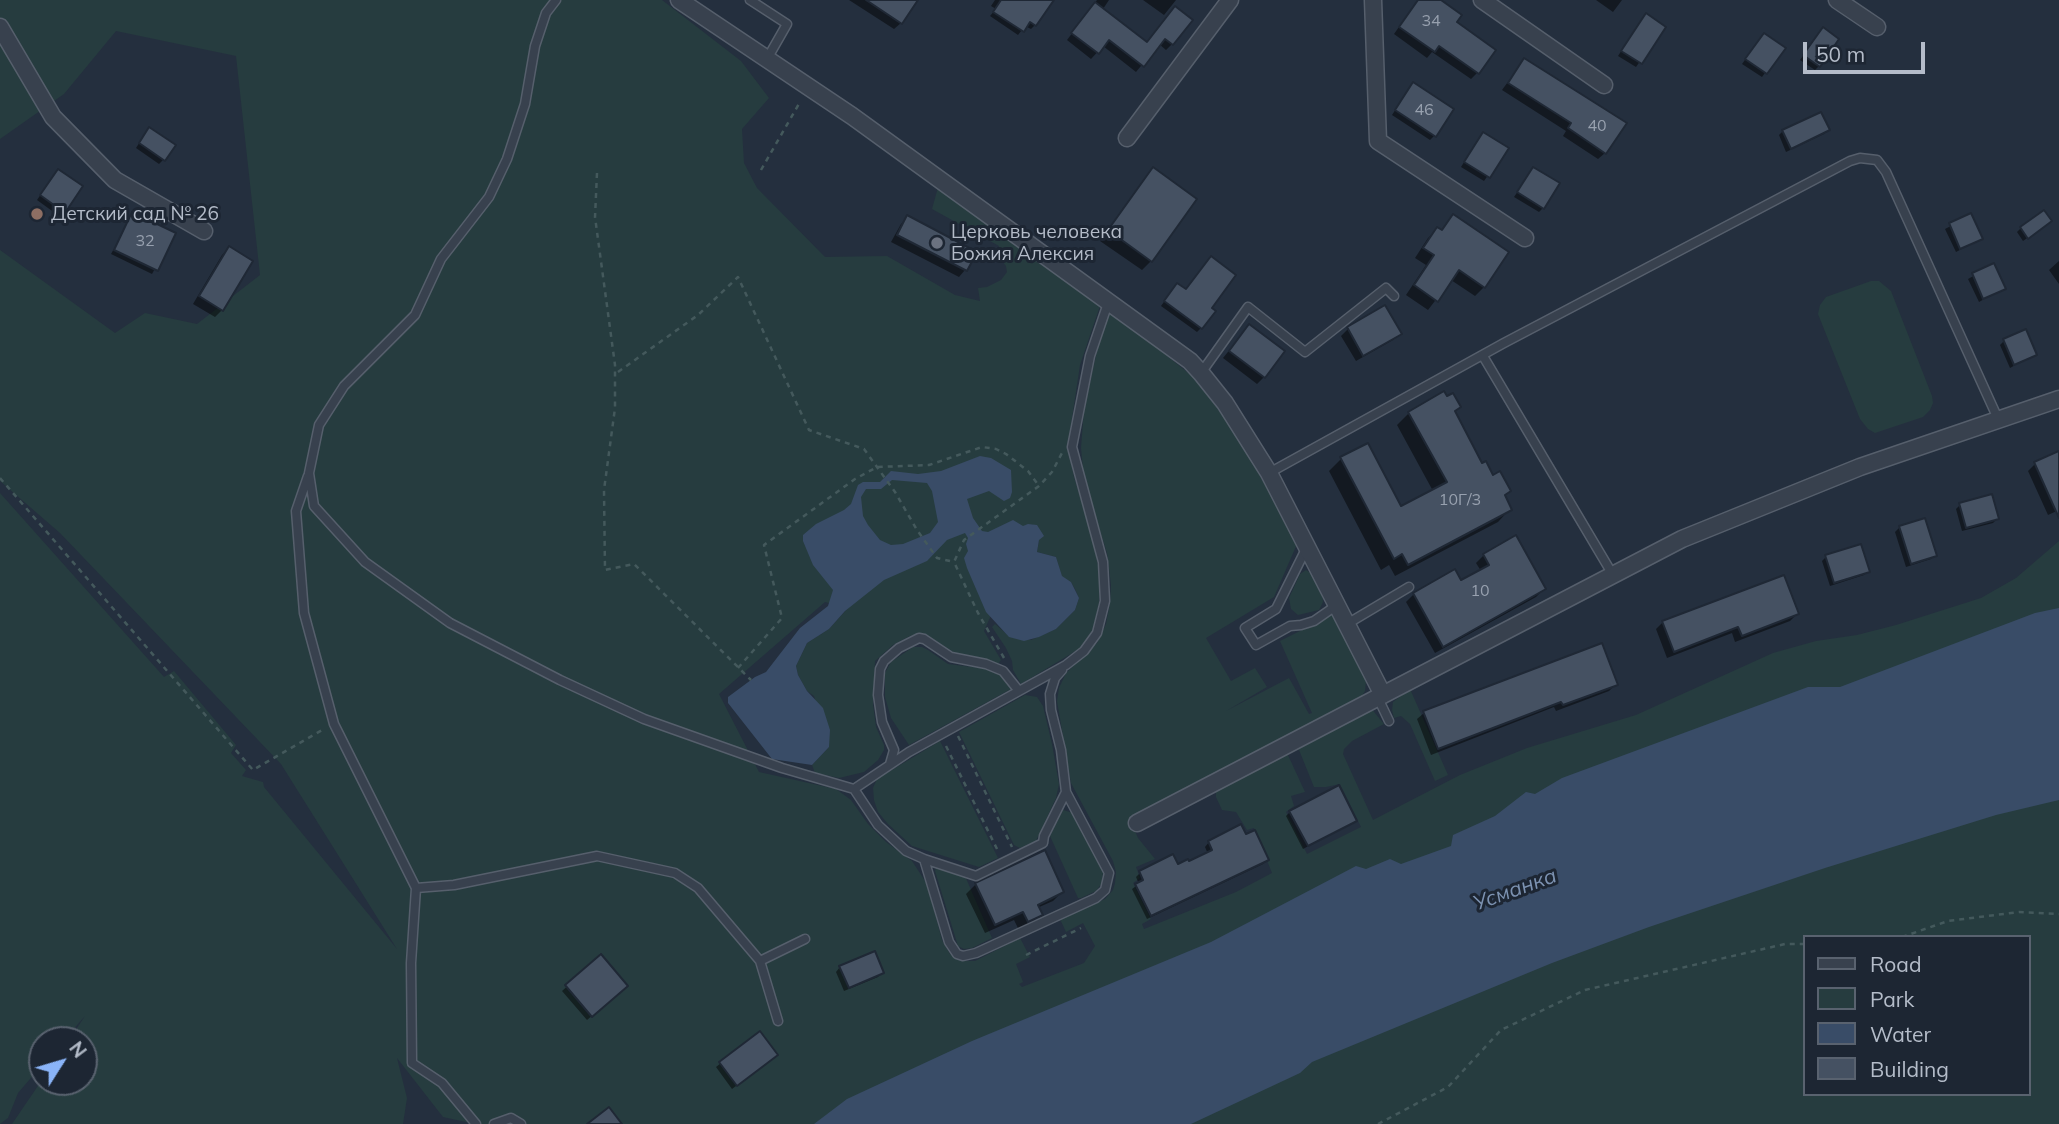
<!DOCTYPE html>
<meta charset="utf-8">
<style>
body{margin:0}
#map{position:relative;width:2059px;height:1124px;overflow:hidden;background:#242f3e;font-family:Mulish,sans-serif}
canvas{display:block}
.legend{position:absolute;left:1803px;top:935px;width:228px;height:161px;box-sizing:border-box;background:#1d2633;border:2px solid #59626f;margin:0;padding:9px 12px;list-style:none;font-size:21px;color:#b4bcc9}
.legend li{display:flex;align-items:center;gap:14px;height:35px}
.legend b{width:35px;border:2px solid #59626f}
.north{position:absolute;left:28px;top:1026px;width:70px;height:70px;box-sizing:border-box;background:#1d2633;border:2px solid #59626f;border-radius:50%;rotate:53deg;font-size:19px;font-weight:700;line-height:28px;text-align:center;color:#b4bcc9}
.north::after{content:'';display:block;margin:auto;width:24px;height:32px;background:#8ab4f8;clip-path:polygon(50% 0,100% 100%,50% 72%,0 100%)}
.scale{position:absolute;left:1803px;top:42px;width:122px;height:32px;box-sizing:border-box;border:4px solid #b4bcc9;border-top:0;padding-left:9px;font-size:21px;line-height:24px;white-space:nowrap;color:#b4bcc9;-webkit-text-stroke:5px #1d2633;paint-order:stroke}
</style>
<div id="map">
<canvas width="2059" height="1124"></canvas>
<ul class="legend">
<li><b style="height:9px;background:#38414e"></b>Road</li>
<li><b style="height:19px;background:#263c3f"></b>Park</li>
<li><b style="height:19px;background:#394c67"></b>Water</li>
<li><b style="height:19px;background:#455162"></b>Building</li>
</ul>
<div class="north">N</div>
<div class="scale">50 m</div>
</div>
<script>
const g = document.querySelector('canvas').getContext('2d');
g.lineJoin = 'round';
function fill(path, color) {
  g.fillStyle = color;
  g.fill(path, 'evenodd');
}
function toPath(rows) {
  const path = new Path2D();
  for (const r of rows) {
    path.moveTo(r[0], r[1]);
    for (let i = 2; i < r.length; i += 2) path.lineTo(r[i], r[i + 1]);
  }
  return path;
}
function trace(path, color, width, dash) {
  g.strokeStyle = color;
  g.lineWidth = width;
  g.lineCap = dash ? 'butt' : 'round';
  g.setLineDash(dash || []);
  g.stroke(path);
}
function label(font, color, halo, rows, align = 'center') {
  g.font = font + ' Mulish,sans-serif';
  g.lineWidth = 6;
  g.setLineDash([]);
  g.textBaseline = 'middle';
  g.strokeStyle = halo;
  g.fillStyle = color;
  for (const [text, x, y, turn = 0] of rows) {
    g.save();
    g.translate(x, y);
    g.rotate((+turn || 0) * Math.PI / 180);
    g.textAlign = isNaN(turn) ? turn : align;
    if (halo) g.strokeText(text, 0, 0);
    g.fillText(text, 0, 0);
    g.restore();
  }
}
const green = toPath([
 [0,0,662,0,741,61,769,98,742,129,744,163,757,188,825,257,887,256,955,295,980,301,978,288,987,287,1001,280,1007,272,1006,266,997,255,999,246,932,209,939,184,1100,306,1080,365,1068,445,1074,477,1092,534,1101,582,1099,603,1093,630,1079,649,1021,684,1013,670,1012,661,1006,648,992,627,995,624,1009,636,1031,640,1056,629,1075,610,1079,598,1075,589,1071,582,1062,577,1056,557,1037,552,1039,540,1032,524,984,631,1001,660,998,664,955,653,923,633,910,636,893,645,875,661,873,704,876,727,884,745,884,750,878,760,864,772,839,778,815,773,812,765,829,747,814,696,807,691,798,675,796,666,807,643,829,629,848,608,825,602,719,694,759,772,836,789,851,800,868,824,886,842,912,861,927,884,942,940,950,954,962,961,975,961,1020,938,1030,957,1016,964,1023,982,1019,984,1022,987,1084,963,1095,946,1083,923,1066,932,1060,919,1105,899,1113,890,1115,883,1116,872,1113,861,1071,783,1057,701,1059,688,1066,673,1097,643,1106,624,1110,603,1111,585,1107,553,1084,480,1081,448,1084,409,1099,342,1110,310,1197,380,1243,444,1297,544,1274,597,1206,638,1231,681,1255,668,1267,687,1226,711,1289,678,1309,714,1312,713,1280,641,1332,615,1366,681,1365,691,1360,699,1133,826,1138,838,1155,859,1136,867,1140,878,1133,883,1151,919,1142,924,1144,929,1236,892,1272,873,1254,828,1247,830,1236,812,1222,810,1216,797,1216,787,1287,753,1305,792,1291,796,1294,806,1286,812,1307,854,1361,827,1340,784,1326,787,1314,787,1297,745,1370,707,1384,724,1352,741,1344,749,1343,754,1373,820,1460,775,1527,748,1636,715,1773,653,1816,641,1857,635,1896,625,1981,598,2016,578,2059,541,2059,1124,475,1124,443,1117,397,1058,407,1098,403,1124,12,1124,42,1080,42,1082,84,1082,84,1040,69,1040,85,1016,64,1040,42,1040,42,1065,18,1093,8,1118,0,1124,0,493,164,677,174,671,236,745,231,753,246,770,242,776,263,782,264,787,397,949,281,764,60,533,0,481,0,250,115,333,145,313,197,324,260,275,236,56,116,31,64,94,0,139],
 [1805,937,2029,937,2029,1094,1805,1094],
 [1871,281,1879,281,1891,291,1932,396,1933,403,1930,410,1923,417,1875,433,1868,429,1860,419,1818,314,1820,305,1826,297],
 [1306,570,1312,574,1322,591,1323,602,1319,610,1298,615,1291,609,1289,598,1300,574],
 [913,647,922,647,928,650,948,664,988,669,997,672,1011,689,909,745,891,718,885,697,885,673,891,662],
 [1410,689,1448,775,1435,781,1410,724,1401,716,1394,718,1392,710,1393,702],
 [1025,695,1037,697,1043,706,1052,744,1059,784,1056,798,1036,841,1020,848,1014,845,959,732],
 [940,741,998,858,979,867,912,846,888,824,878,812,874,800,873,788,877,779],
 [1063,810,1073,813,1103,872,1102,883,1096,891,1081,898,1078,898,1050,836],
 [936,867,965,876,992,938,972,948,964,949,958,946,935,871]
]);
const water = toPath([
 [980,456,991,458,1011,470,1012,492,1010,498,1004,501,989,491,967,499,973,518,982,531,988,532,1013,520,1023,526,1028,524,1037,525,1044,536,1039,540,1037,552,1056,557,1062,576,1071,582,1079,598,1075,610,1056,629,1039,637,1024,641,1009,637,986,612,967,568,964,558,968,551,966,544,968,538,965,533,947,540,927,561,884,580,845,611,829,629,807,643,796,666,798,675,807,691,823,708,830,730,829,747,812,765,772,759,728,703,728,697,755,677,766,672,800,628,828,606,833,590,813,565,803,541,803,535,816,524,844,510,851,504,858,485,863,482,880,482,891,471,918,474,941,471],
 [892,480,927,483,932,491,938,522,930,533,903,544,891,545,880,540,868,525,863,516,861,497,866,489,881,489],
 [2059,608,2059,800,1996,815,1825,868,1649,927,1552,963,1312,1062,1300,1073,1191,1124,814,1124,847,1099,972,1041,1211,942,1356,866,1366,869,1390,859,1401,864,1451,846,1453,835,1495,816,1526,792,1535,794,1562,778,1808,687,1840,687,2035,613]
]);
const shadow = toPath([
 [849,0,914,0,901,23,894,29],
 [995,0,1046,0,1035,25,1031,29,1025,26,1018,35,990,16,996,9,991,6],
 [1097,0,1109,0,1103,9,1147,43,1169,15,1172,44,1166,50,1159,44,1136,72,1103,46,1091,59,1067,40],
 [1143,0,1176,0,1164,15],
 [1418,0,1438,0,1454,22,1477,73,1471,79,1432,52,1427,58,1394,34],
 [1596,0,1622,0,1613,12],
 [1642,19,1664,27,1636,67,1618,56],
 [1819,33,1819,66,1815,70,1800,60],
 [1760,39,1783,48,1762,77,1742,64],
 [1524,60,1605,153,1598,159,1563,136,1566,131,1502,90],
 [1409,89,1434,136,1430,140,1392,115],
 [1828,130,1824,134,1786,152,1779,135,1783,131],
 [145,134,163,160,159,164,136,148],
 [1479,138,1507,148,1484,181,1461,167],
 [1533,169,1543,208,1539,212,1514,197],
 [1153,170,1151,261,1142,270,1100,241,1144,179],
 [54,175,63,212,59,216,37,200],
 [133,214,174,234,152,274,111,254],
 [1453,216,1484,287,1475,296,1451,280,1428,310,1406,295,1426,265,1415,258,1428,238,1437,229,1440,231],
 [1970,216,1981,239,1956,252,1945,229],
 [907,218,975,253,965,270,959,277,891,242,901,224],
 [2046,225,2023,241,2017,232,2021,228],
 [229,248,251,262,222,310,215,317,193,304,222,255],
 [2059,261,2059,284,2049,270],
 [1993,265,2004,288,1979,302,1968,279],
 [1173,289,1209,308,1201,328,1197,332,1161,306],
 [1385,307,1400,334,1393,340,1356,361,1341,336,1348,329],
 [1249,326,1264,377,1257,384,1223,358],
 [2004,341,2035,354,2010,368,2000,345],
 [1454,412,1481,466,1509,491,1503,497,1510,509,1498,522,1395,576,1389,565,1381,570,1329,471,1341,459,1401,508,1433,491,1397,425,1409,413],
 [2059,453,2059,510,2048,515,2028,471,2035,464],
 [1960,505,1997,519,1993,523,1962,531,1956,509],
 [1924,520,1935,555,1931,559,1906,567,1895,532,1899,528],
 [1484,555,1544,589,1536,597,1435,653,1406,602,1414,594,1460,583,1481,571,1476,563],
 [1826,557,1868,571,1864,575,1830,586,1822,561],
 [1797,614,1790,621,1735,642,1732,633,1667,658,1656,629,1663,622],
 [1616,684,1609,691,1556,711,1554,707,1431,755,1417,719,1424,713],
 [1290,812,1355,821,1303,849,1286,816],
 [1245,836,1267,860,1263,864,1147,919,1132,889,1139,884,1136,877,1140,873,1178,866,1208,854,1205,847,1209,842],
 [976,884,1062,892,1053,901,1037,908,1040,915,1031,924,1019,930,1014,920,985,933,966,894],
 [600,957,622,990,587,1020,562,991],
 [840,967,882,972,878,977,844,991,836,972],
 [759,1033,772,1059,732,1089,716,1067]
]);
const building = toPath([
 [866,0,918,0,902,24,866,0],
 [1001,0,1054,0,1036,26,1030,22,1024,32,993,12,1001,0],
 [1418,0,1441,0,1462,15,1457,22,1496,50,1479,74,1439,46,1435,52,1399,27,1418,0],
 [1095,2,1147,42,1175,6,1193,20,1173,45,1165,39,1144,67,1109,40,1099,54,1071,33,1095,2],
 [1646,13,1666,27,1642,64,1621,51,1646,13],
 [1823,27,1839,39,1820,67,1803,55,1823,27],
 [1764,33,1786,48,1767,74,1745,59,1764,33],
 [1524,58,1627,123,1606,154,1568,128,1571,123,1508,83,1524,58],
 [1413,82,1454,109,1436,137,1395,110,1413,82],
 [1821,112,1830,130,1791,149,1782,130,1821,112],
 [149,127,176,145,165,161,139,143,149,127],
 [1483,132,1509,148,1490,178,1464,162,1483,132],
 [1153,167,1197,199,1152,262,1108,230,1153,167],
 [1533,167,1560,183,1544,209,1517,192,1533,167],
 [58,169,83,186,65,213,40,195,58,169],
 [2044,210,2052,221,2028,239,2020,227,2044,210],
 [132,212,176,233,158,271,114,250,132,212],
 [1971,213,1983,239,1960,249,1949,223,1971,213],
 [1453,214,1509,252,1485,288,1459,270,1438,302,1414,285,1434,255,1423,248,1437,227,1442,230,1453,214],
 [907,215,977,252,967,271,897,235,907,215],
 [229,246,253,261,223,311,199,296,229,246],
 [1211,256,1236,275,1212,308,1216,311,1202,329,1164,301,1177,283,1186,289,1211,256],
 [1994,263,2006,289,1983,299,1972,273,1994,263],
 [1385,305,1402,334,1363,356,1347,327,1385,305],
 [1249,324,1285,351,1265,378,1229,351,1249,324],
 [2026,329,2037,355,2014,365,2003,339,2026,329],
 [1444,391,1447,396,1453,393,1461,407,1455,411,1482,463,1486,461,1493,475,1500,471,1511,491,1505,495,1512,510,1408,565,1402,554,1394,559,1340,457,1368,443,1401,506,1447,482,1408,412,1444,391],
 [2059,451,2059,518,2034,462,2059,451],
 [1992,494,1999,519,1966,528,1959,503,1992,494],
 [1925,518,1937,556,1911,564,1899,526,1925,518],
 [1516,535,1546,589,1443,647,1413,593,1455,569,1461,580,1489,565,1483,554,1516,535],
 [1861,544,1870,572,1834,583,1825,555,1861,544],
 [1784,575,1799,614,1742,636,1738,627,1674,652,1662,621,1784,575],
 [1602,643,1618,685,1563,705,1561,702,1438,749,1423,711,1602,643],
 [1339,785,1357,821,1308,846,1289,811,1339,785],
 [1241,824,1246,834,1255,830,1269,860,1151,916,1135,884,1143,880,1139,871,1173,854,1178,864,1188,859,1189,861,1212,850,1208,841,1241,824],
 [1045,850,1064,892,1038,905,1043,915,1028,922,1023,912,995,925,975,883,1045,850],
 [875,951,884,973,849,988,839,966,875,951],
 [601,954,628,986,592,1017,565,985,601,954],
 [760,1031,778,1055,737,1086,719,1062,760,1031],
 [609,1107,622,1124,587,1124,609,1107]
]);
const path = toPath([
 [761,170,800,102],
 [597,173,595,217,615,365,615,408,604,490,605,570,634,564,751,680],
 [618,372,698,315,738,277,809,430,864,449,895,492,917,530,937,558,954,562],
 [0,478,253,770,324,729],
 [1004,658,978,613,954,562,964,540,1039,486,1052,472,1062,453],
 [738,668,782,618,764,545,855,479,877,467,929,465,982,447,996,449,1006,454,1028,471,1039,486],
 [958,736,1012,847],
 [946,746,999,853],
 [1902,937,1948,921,2019,912,2059,914],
 [1026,955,1081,928],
 [1378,1124,1448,1087,1501,1030,1585,990,1785,944,1805,944]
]);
const lane = toPath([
 [556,0,546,13,535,46,525,104,507,159,489,197,441,259,415,315,344,386,319,425,309,473,314,506,365,562,450,623,560,680,644,719,782,768,854,789,909,752,1066,665,1084,651,1097,633,1105,601,1103,562,1072,447,1090,356,1108,303],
 [750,0,787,24,767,59],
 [1483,356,1613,575],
 [1201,373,1248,307,1305,352,1386,288,1394,296],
 [1269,473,1504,343,1850,161,1860,158,1877,160,1886,172,1999,421],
 [308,476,296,511,304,613,334,724,416,888,411,963,412,1063,442,1083,476,1124],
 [1306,549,1276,609,1245,628,1256,645,1290,626,1301,625,1314,621,1337,605],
 [1347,624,1409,587],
 [1378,698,1389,721],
 [890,764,894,750,882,722,878,695,880,669,884,661,899,648,919,638,924,639,951,657,986,664,1003,671,1019,691],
 [854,789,878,825,906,851,924,859,949,942,957,954,963,956,976,953,1096,898,1105,890,1109,873,1066,792,1061,750,1051,710,1050,694,1055,678,1062,670],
 [924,859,976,876,1043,843,1044,836,1066,792],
 [416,888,454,885,597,856,675,873,698,888,760,961,778,1021],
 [760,961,805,939],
 [494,1124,511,1118,521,1124]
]);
const street = toPath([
 [679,0,852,116,1190,361,1201,373,1225,403,1269,473,1383,695],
 [1373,0,1378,141,1525,238],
 [1482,0,1604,85],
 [1837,0,1877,27],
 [0,27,53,117,115,180,204,231],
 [1127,138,1230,0],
 [1137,823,1682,539,1860,467,2059,399]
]);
const markers = [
 [37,214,7,"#8d6e63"],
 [937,243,7,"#6b7280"]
];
const numberNames = [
 ["34",1431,21],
 ["46",1424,110],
 ["40",1597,126],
 ["32",145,241],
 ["10Г/3",1460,500],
 ["10",1480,591]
];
const poiNames = [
 ["Детский сад № 26",51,214],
 ["Церковь человека",951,232],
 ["Божия Алексия",951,254]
];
const waterNames = [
 ["Усманка",1515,890,-20]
];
fill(green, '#263c3f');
fill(water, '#394c67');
fill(shadow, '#0007');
fill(building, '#455162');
trace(building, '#1f2835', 2);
trace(lane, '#565f6c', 11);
trace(street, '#565f6c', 19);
trace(path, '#44595c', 2.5, [5, 5]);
trace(lane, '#38414e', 8);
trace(street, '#38414e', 16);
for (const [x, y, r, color] of markers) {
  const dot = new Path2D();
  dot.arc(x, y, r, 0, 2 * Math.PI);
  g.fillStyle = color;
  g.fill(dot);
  trace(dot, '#1d2633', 2.5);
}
label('16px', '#98a1af', null, numberNames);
label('19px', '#b4bcc9', '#1d2633', poiNames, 'left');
label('italic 21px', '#7c92b1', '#1d2633', waterNames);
</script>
